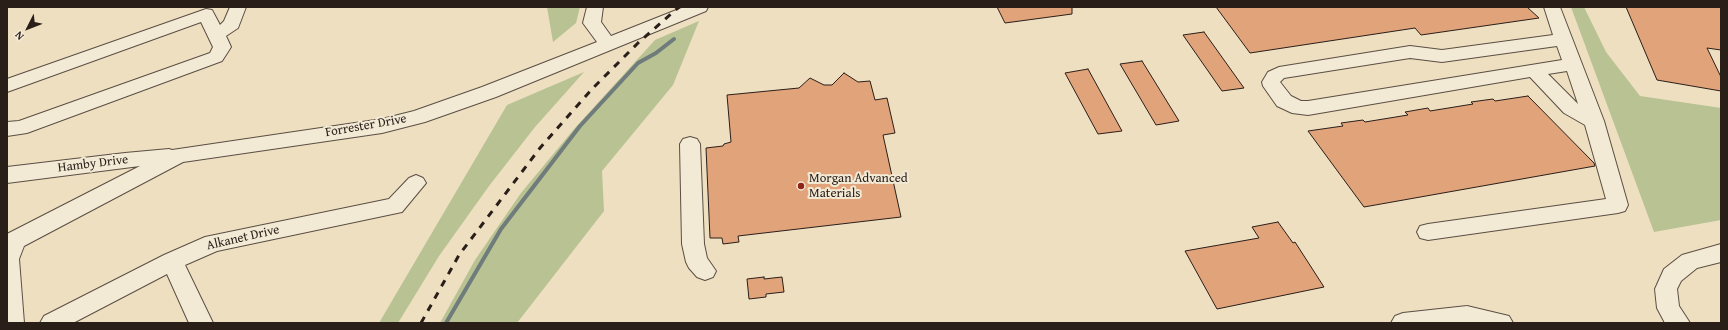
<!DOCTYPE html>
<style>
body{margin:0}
#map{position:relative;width:1728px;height:330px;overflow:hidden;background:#eddfc0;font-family:"Gentium Book Plus",serif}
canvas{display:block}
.frame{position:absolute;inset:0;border:8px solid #2a1e19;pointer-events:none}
.north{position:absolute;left:8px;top:8px;width:40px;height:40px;-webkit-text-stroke:3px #f3ead6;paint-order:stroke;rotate:228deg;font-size:11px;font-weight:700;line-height:16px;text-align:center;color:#2a1e19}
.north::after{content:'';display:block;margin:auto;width:14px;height:18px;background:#2a1e19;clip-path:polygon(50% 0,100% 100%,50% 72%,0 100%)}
</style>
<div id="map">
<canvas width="1728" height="330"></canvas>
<div class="frame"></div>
<div class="north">N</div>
</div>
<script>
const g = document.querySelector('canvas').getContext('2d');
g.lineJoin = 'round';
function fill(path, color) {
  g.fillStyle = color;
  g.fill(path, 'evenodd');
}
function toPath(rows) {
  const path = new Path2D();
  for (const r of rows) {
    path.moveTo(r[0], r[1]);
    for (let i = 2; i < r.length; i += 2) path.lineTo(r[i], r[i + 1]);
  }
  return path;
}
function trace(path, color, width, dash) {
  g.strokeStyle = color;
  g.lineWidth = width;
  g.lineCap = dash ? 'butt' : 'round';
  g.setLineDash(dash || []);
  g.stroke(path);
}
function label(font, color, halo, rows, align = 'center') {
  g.font = font + ' "Gentium Book Plus",serif';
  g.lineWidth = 4;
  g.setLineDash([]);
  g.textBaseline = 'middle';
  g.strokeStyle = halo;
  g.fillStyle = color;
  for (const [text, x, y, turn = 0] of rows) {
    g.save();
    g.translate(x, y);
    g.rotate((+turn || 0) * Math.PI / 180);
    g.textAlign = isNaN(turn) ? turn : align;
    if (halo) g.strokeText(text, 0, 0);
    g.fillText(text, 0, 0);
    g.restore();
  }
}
const green = toPath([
 [547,7,580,7,576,23,553,42],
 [1571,7,1584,7,1606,52,1640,96,1721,108,1721,220,1654,232],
 [699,21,673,85,602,171,604,211,517,323,440,323,475,260,521,193,574,129,655,40],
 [584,72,535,127,489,186,439,256,398,323,379,323,507,105]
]);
const stream = toPath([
 [446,323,501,229,580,126,638,63,656,53,674,39]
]);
const building = toPath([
 [997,7,1072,7,1072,14,1005,23,997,7],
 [1216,7,1527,7,1539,18,1421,35,1415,28,1250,53,1216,7],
 [1626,7,1721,7,1721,50,1707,48,1721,77,1721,91,1657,80,1626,7],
 [1204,32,1244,88,1222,91,1183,35,1204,32],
 [1142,61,1179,121,1156,125,1120,64,1142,61],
 [1088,69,1122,131,1098,134,1065,73,1088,69],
 [844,73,858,82,870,81,875,100,887,98,895,133,883,135,901,217,738,236,739,242,723,244,722,238,710,238,706,148,723,146,724,144,731,142,727,95,799,88,810,78,824,85,832,85,844,73],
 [1528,96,1594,163,1595,166,1364,207,1308,131,1343,126,1341,123,1363,120,1365,122,1408,115,1405,112,1428,108,1430,111,1473,104,1471,102,1493,99,1495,101,1528,96],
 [1278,222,1293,243,1295,242,1324,287,1217,309,1185,251,1259,238,1252,227,1278,222],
 [764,277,764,279,782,277,784,292,766,294,766,297,749,299,747,279,764,277]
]);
const minor = toPath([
 [230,7,246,7,238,28,226,36,231,47,222,61,27,133,7,136,7,122,19,121,210,53,213,47,201,22,7,92,7,79,206,9,212,10,220,25,224,21,230,7],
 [587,7,603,7,601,22,611,36,684,7,708,7,706,11,496,97,425,122,382,133,183,162,24,246,19,259,24,323,7,323,7,234,140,166,7,183,7,167,125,153,169,149,172,150,382,119,414,111,482,87,597,42,583,23,587,7],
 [1544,7,1560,7,1604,121,1628,205,1625,211,1618,213,1428,240,1420,238,1417,232,1420,226,1428,224,1606,199,1585,125,1564,113,1530,77,1308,115,1292,113,1277,106,1263,86,1262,82,1268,72,1279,67,1410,46,1442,50,1553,35,1544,7],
 [1557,46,1562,60,1308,101,1301,101,1291,96,1280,82,1284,78,1410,58,1442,62,1557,46],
 [1567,71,1578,104,1548,74,1567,71],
 [690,137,697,139,700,144,704,244,707,258,716,271,713,277,705,280,697,277,689,268,686,262,682,244,680,144,683,139,690,137],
 [416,175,423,178,426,183,402,212,217,251,185,265,213,323,189,323,167,274,73,323,40,323,44,316,164,255,205,237,389,199,409,178,416,175],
 [1721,244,1721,262,1697,268,1681,281,1677,289,1679,306,1690,323,1665,323,1657,308,1655,289,1664,269,1682,255,1721,244],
 [1467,306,1509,316,1513,323,1391,323,1395,316,1403,313,1467,306]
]);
const rail = toPath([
 [421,323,459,255,540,148,593,88,638,43,679,7]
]);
const markers = [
 [801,186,4,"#8f2418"]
];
const streetNames = [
 ["Forrester Drive",366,126,-10],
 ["Hamby Drive",93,164,-7],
 ["Alkanet Drive",243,238,-13]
];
const poiNames = [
 ["Morgan Advanced",809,179],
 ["Materials",809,194]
];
fill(green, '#b8c292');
trace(stream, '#6f7c7b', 4);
fill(building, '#e0a37a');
trace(building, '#2a1e19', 1);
trace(minor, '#5b4e43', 2);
fill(minor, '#f3ead6');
trace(rail, '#2a1e19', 3, [7, 7]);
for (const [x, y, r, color] of markers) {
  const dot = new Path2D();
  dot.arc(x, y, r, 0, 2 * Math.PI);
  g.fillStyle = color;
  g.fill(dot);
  trace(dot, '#f3ead6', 1.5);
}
label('13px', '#2a1e19', '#f3ead6', streetNames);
label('13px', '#2a1e19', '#f3ead6', poiNames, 'left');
</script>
